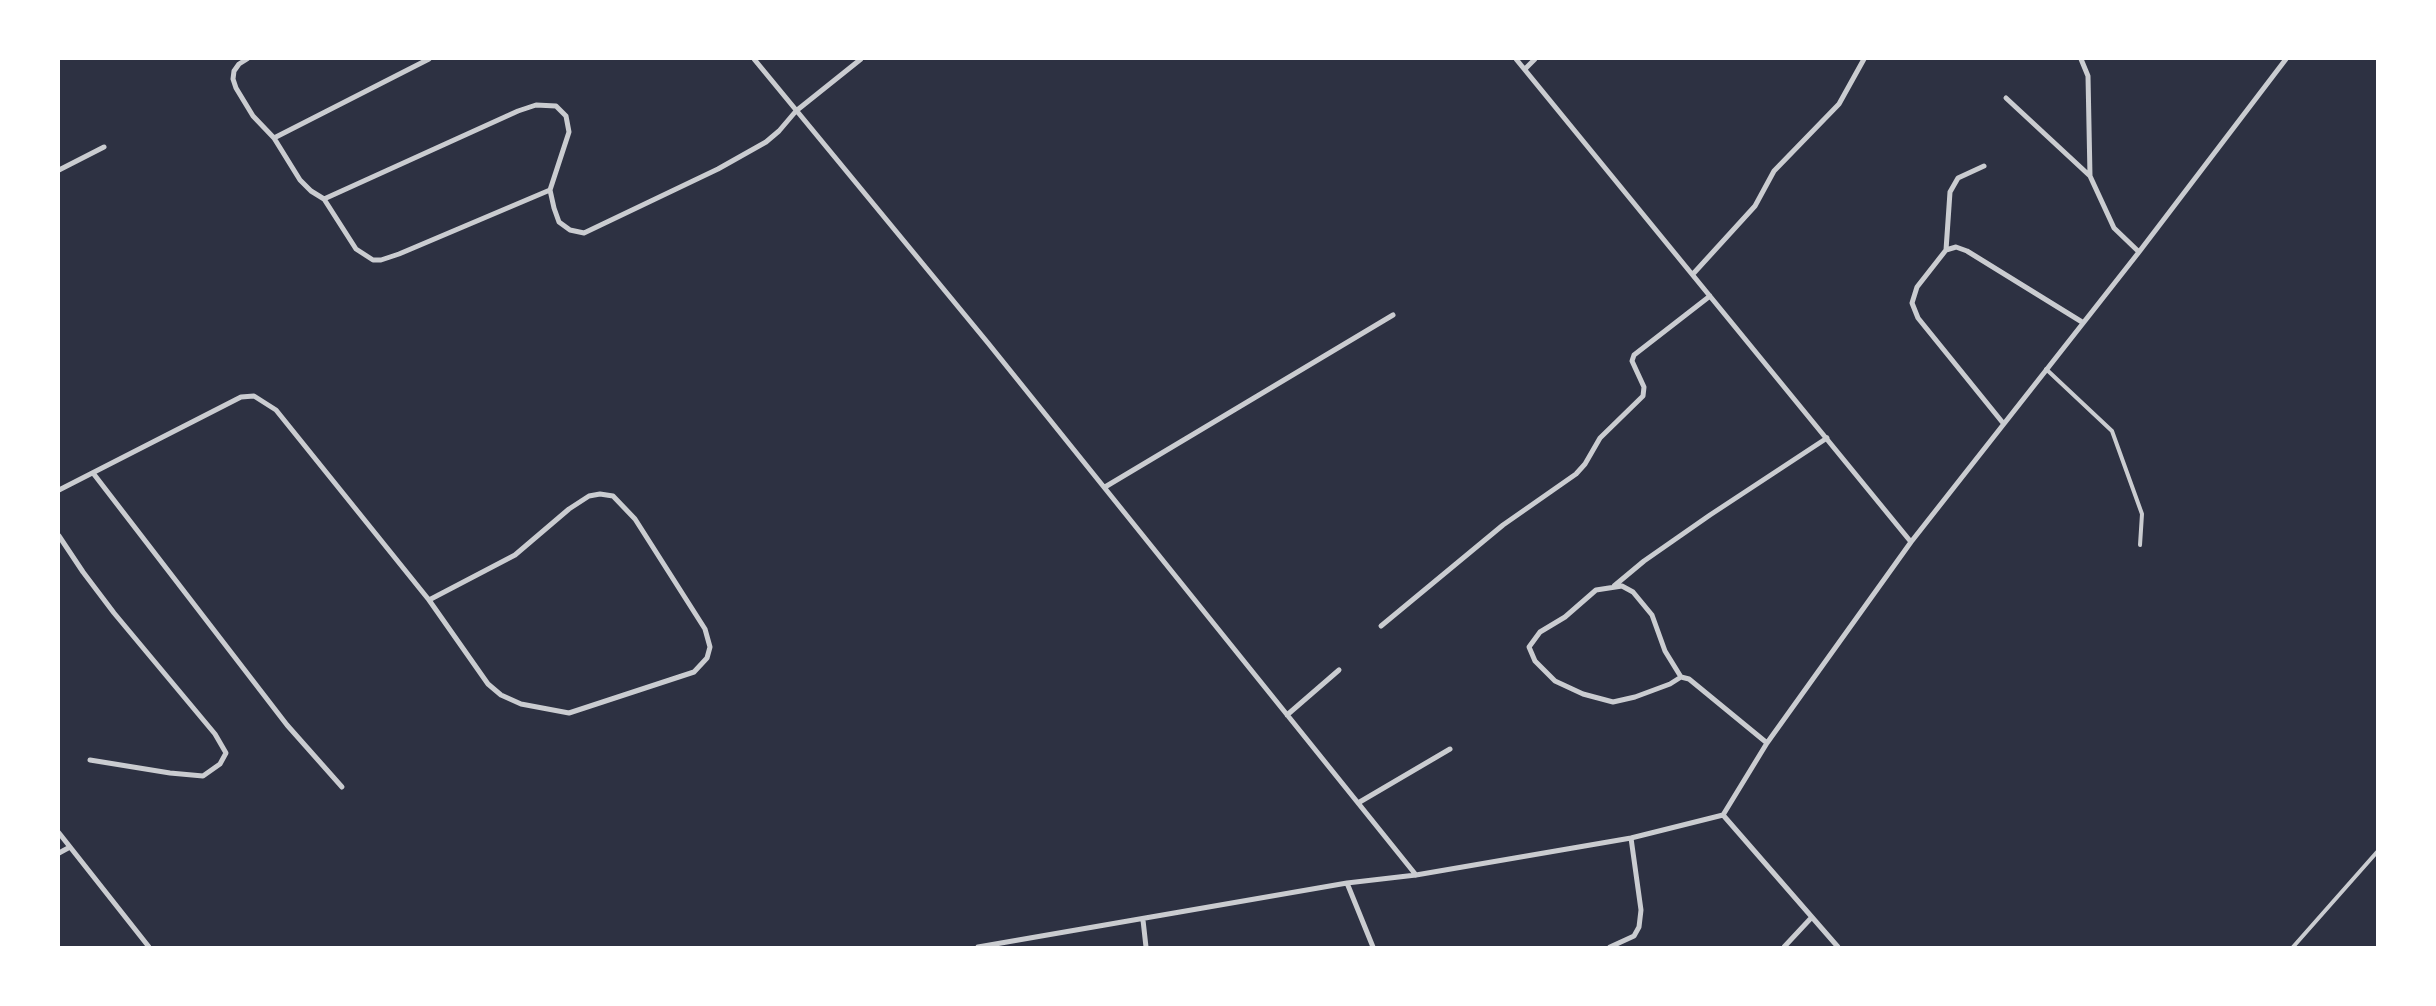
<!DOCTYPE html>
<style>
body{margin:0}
#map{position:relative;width:2436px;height:1006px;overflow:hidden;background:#2d3142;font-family:"Source Serif 4",serif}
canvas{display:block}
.frame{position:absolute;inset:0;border:60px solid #fff;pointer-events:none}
</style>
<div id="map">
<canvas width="2436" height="1006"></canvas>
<div class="frame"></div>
</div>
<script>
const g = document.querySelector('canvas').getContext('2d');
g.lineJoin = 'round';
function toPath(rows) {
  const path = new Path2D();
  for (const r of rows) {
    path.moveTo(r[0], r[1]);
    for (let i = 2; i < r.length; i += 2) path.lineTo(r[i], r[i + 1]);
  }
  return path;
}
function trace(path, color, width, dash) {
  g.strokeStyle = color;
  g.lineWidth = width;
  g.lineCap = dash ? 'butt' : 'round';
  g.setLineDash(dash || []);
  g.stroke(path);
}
const service = toPath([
 [2046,369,2112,431,2142,514,2140,545],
 [2293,947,2377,852]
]);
const minor = toPath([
 [247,59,239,64,234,71,233,79,236,88,253,116,274,138,300,180,311,191,324,199,518,111,536,105,556,106,566,116,569,132,550,190,554,208,559,222,570,230,584,233,718,169,766,142,779,131,796,111,861,59],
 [754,59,988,343,1416,875],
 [1516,59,1911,542],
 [2081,59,2088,76,2090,176,2114,228,2139,252],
 [1525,69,1535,59],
 [2006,98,2090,176],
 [274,138,429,59],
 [59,170,104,147],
 [324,199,356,249,373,260,381,260,399,254,550,190],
 [1946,250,1950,192,1958,178,1984,166],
 [1693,274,1755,206,1774,171,1839,104,1864,59],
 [2003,423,1918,318,1912,303,1917,287,1946,250,1956,247,1967,251,2082,322],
 [93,473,287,725,342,787],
 [1105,487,1393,315],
 [59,490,241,397,254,396,276,410,429,600,488,684,501,695,521,704,569,713,694,672,707,658,710,647,705,629,635,519,613,496,600,494,589,496,569,509,515,555,429,600],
 [59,536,83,572,114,613,215,734,226,753,220,764,203,776,170,773,90,760],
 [1614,586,1644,561,1710,515,1827,438],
 [1381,626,1503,525,1576,474,1585,464,1600,438,1643,396,1644,387,1632,361,1634,355,1710,296],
 [1681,677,1670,684,1635,697,1613,702,1583,694,1555,681,1535,661,1529,647,1540,632,1565,617,1596,590,1622,586,1633,592,1652,615,1665,651,1681,677,1689,679,1700,688,1767,743],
 [1287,715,1339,670],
 [1358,803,1450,749],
 [1723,815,1767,743,1911,542,2139,252,2286,59],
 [59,833,149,947],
 [59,853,70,847],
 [1347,883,1373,947],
 [1143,920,1146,947],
 [978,947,1347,883,1416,875,1631,838,1723,815,1838,947],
 [1610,947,1634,936,1639,927,1641,910,1631,838],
 [1784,947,1812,917]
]);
trace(service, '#caccd0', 4);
trace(minor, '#caccd0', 5);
</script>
